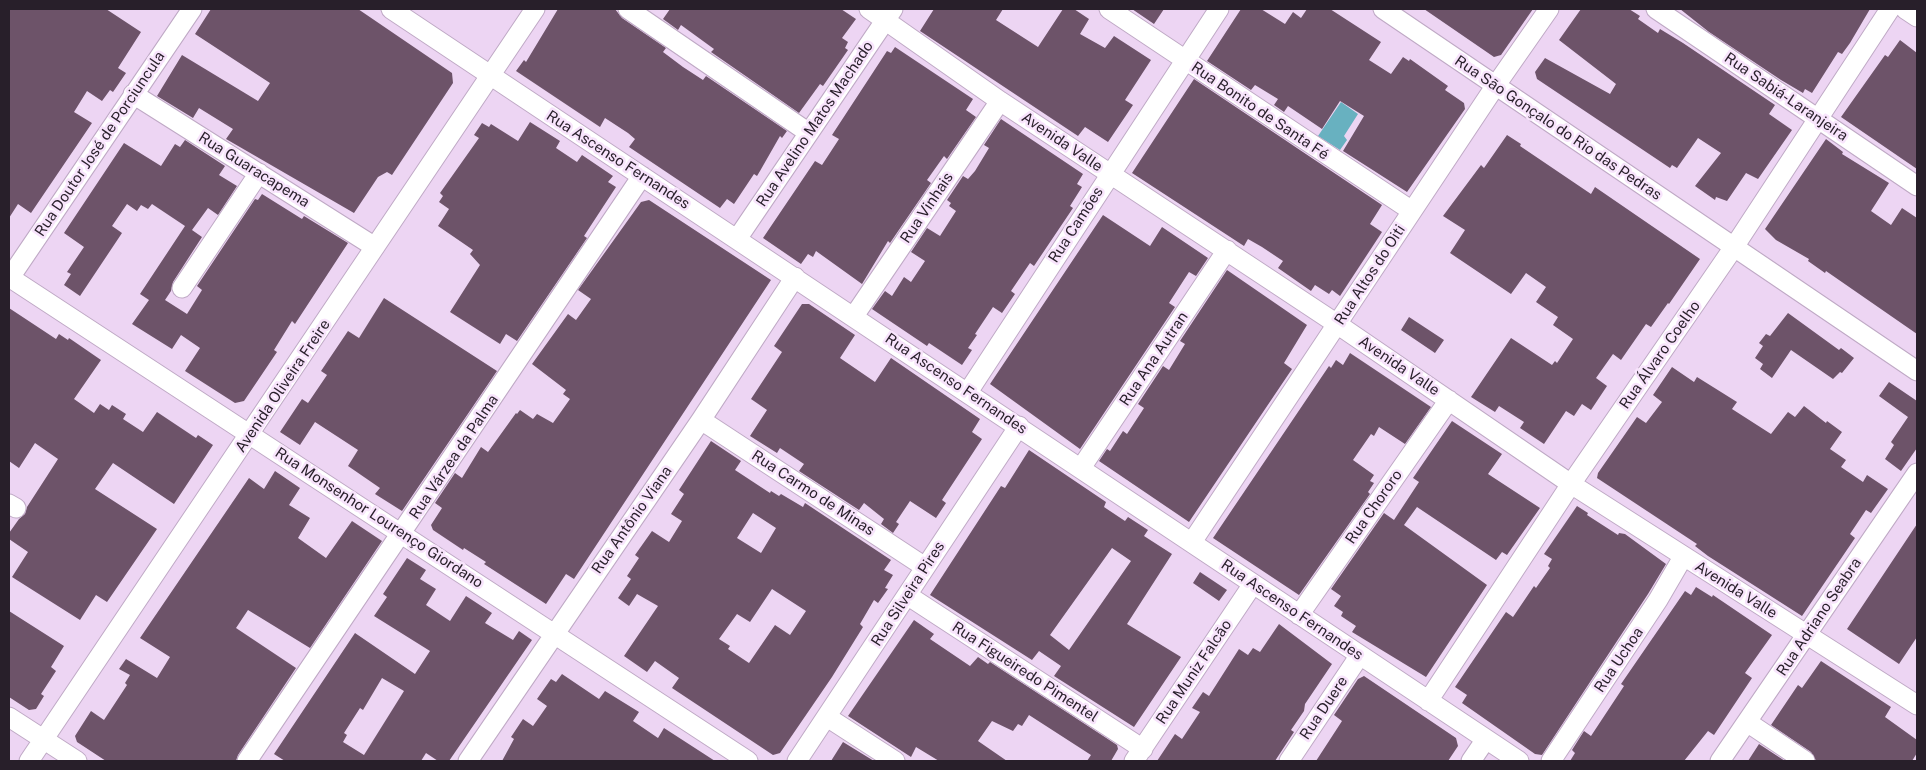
<!DOCTYPE html>
<meta charset="utf-8">
<style>
body{margin:0}
#map{position:relative;width:1926px;height:770px;overflow:hidden;background:#edd5f3;font-family:"Public Sans",sans-serif}
canvas{display:block}
.frame{position:absolute;inset:0;border:10px solid #281f2a;pointer-events:none}
</style>
<div id="map">
<canvas width="1926" height="770"></canvas>
<div class="frame"></div>
</div>
<script>
const g = document.querySelector('canvas').getContext('2d');
g.lineJoin = 'round';
function fill(path, color) {
  g.fillStyle = color;
  g.fill(path, 'evenodd');
}
function toPath(rows) {
  const path = new Path2D();
  for (const r of rows) {
    path.moveTo(r[0], r[1]);
    for (let i = 2; i < r.length; i += 2) path.lineTo(r[i], r[i + 1]);
  }
  return path;
}
function trace(path, color, width, dash) {
  g.strokeStyle = color;
  g.lineWidth = width;
  g.lineCap = dash ? 'butt' : 'round';
  g.setLineDash(dash || []);
  g.stroke(path);
}
function label(font, color, halo, rows, align = 'center') {
  g.font = font + ' "Public Sans",sans-serif';
  g.lineWidth = 5;
  g.setLineDash([]);
  g.textBaseline = 'middle';
  g.strokeStyle = halo;
  g.fillStyle = color;
  for (const [text, x, y, turn = 0] of rows) {
    g.save();
    g.translate(x, y);
    g.rotate((+turn || 0) * Math.PI / 180);
    g.textAlign = isNaN(turn) ? turn : align;
    if (halo) g.strokeText(text, 0, 0);
    g.fillText(text, 0, 0);
    g.restore();
  }
}
const water = toPath([
 [1341,102,1358,114,1344,136,1347,140,1340,150,1318,136]
]);
const building = toPath([
 [9,9,106,9,141,32,118,68,126,73,113,92,110,90,102,101,87,91,74,112,92,123,31,213,18,204,9,218],
 [211,9,358,9,452,73,453,83,392,175,387,172,378,177,354,213,226,139,233,129,199,108,193,118,157,96,182,55,258,101,270,83,195,34],
 [558,9,615,9,622,18,666,48,663,52,683,67,703,80,706,76,787,131,782,138,780,136,760,171,757,176,754,174,734,204,727,199,720,208,629,147,635,139,628,133,605,118,600,127,516,71,524,60,526,62],
 [670,9,841,9,856,19,842,38,848,42,845,48,848,50,823,86,820,84,799,113,711,52,714,49,681,25,678,30,663,19],
 [934,9,1003,9,996,20,1038,47,1063,9,1074,9,1089,19,1080,34,1105,48,1114,36,1151,60,1125,100,1133,105,1108,142,1085,127,1078,136,920,31],
 [1132,9,1164,9,1154,24],
 [1241,9,1261,9,1285,24,1293,12,1301,18,1307,9,1330,9,1381,42,1369,60,1391,74,1403,57,1409,61,1410,59,1448,86,1445,90,1464,103,1465,109,1407,192,1343,151,1364,116,1340,101,1322,129,1288,106,1284,112,1274,105,1278,99,1255,85,1251,90,1207,61],
 [1424,9,1533,9,1501,55,1494,57],
 [1581,9,1629,9,1640,16,1638,19,1658,33,1660,29,1683,43,1775,105,1769,114,1792,130,1758,179,1746,173,1727,201,1716,197,1715,200,1695,186,1721,153,1698,138,1677,168,1672,165,1670,168,1537,79,1535,72,1545,58,1610,94,1616,84,1559,40],
 [1680,9,1870,9,1850,43,1842,54,1838,52,1812,93,1805,89,1803,93,1781,80,1709,32],
 [1900,40,1917,53,1917,169,1841,117,1885,55,1888,57],
 [895,47,973,99,966,110,976,117,947,159,944,156,927,180,931,183,890,243,888,241,862,284,816,251,813,257,808,254,801,264,763,238,815,161,822,165,839,139,832,135,887,51,891,53],
 [1194,79,1382,205,1370,224,1382,232,1340,296,1332,290,1329,294,1315,285,1311,291,1278,268,1283,261,1262,247,1248,239,1244,246,1132,173],
 [1001,119,1083,174,1077,184,1082,187,1070,206,1073,208,1034,266,1030,263,1011,291,1015,294,1002,313,993,307,975,334,977,335,968,348,972,350,962,365,929,343,927,346,872,309,885,291,892,296,904,277,911,282,925,261,911,252,927,228,940,236,956,211,949,206,951,203,947,200,963,176,968,179,975,171,989,148,984,145],
 [530,122,560,141,556,148,577,162,582,155,613,176,608,182,616,187,584,236,587,238,517,341,506,334,500,344,450,312,480,265,470,254,473,250,438,226,449,209,439,202,443,196,440,193,479,138,474,135,482,123,489,127,491,124,518,141],
 [1507,135,1521,144,1520,146,1591,194,1595,187,1700,259,1669,304,1668,303,1651,327,1646,324,1621,360,1613,354,1596,378,1607,386,1591,410,1582,404,1574,416,1566,411,1544,444,1520,428,1524,422,1499,406,1495,412,1471,397,1511,338,1552,365,1555,361,1557,363,1573,339,1553,325,1558,317,1536,302,1546,287,1526,273,1511,294,1450,253,1465,230,1443,216,1481,165,1484,168],
 [1826,139,1843,152,1842,154,1889,183,1871,211,1891,225,1902,208,1917,218,1917,334,1826,271,1825,273,1808,261,1809,259,1776,240,1765,229],
 [185,140,225,166,219,175,237,186,218,215,208,208,192,230,202,237,173,282,171,291,165,300,187,314,202,290,197,286,255,199,258,200,262,194,302,219,304,216,348,243,295,324,292,321,274,350,277,352,244,401,235,403,185,371,200,348,181,335,172,349,132,324,149,300,140,294,185,226,152,204,148,209,141,205,137,211,127,204,112,226,122,233,80,296,64,285,71,274,67,272,84,247,64,233,124,143,161,166,175,144,180,147],
 [649,200,771,280,574,579,566,574,546,604,484,564,486,562,464,548,463,550,433,530,431,525,442,508,435,503,455,473,462,478,481,447,488,452,516,413,517,414,520,410,533,419,537,414,553,423,570,399,563,394,566,390,532,364,568,314,576,320,591,299,578,290,641,202],
 [1103,215,1150,246,1162,227,1208,258,1196,276,1189,272,1169,303,1175,307,1080,449,990,384],
 [1227,270,1307,325,1284,363,1292,369,1189,522,1099,461,1107,449,1110,451,1123,431,1127,434,1144,408,1138,404,1163,366,1169,370,1185,344,1180,341],
 [384,298,497,371,402,511,375,494,380,488,348,466,358,450,315,422,300,445,280,432,302,399,308,403,327,375,321,371,348,331,359,338],
 [802,304,809,304,855,335,840,358,875,382,891,358,980,419,972,432,982,439,942,500,946,503,936,518,910,501,896,522,899,524,893,533,881,524,884,519,864,503,859,510,799,471,804,464,780,448,777,453,750,436,767,410,751,399,782,352,774,346],
 [9,308,56,339,59,334,68,340,69,338,101,360,74,399,94,413,100,404,109,410,112,405,126,414,123,419,143,432,157,412,196,438,198,435,213,445,174,504,113,463,95,489,157,529,107,602,96,595,80,620,12,577,28,552,9,539,9,533,19,519,25,514,27,507,58,459,35,443,19,468,9,461],
 [1788,313,1839,350,1841,348,1854,358,1842,373,1840,372,1833,379,1791,350,1772,378,1760,369,1763,364,1755,358,1763,346,1759,343,1766,334,1770,336],
 [1409,317,1444,340,1435,353,1401,330],
 [1350,353,1431,407,1405,444,1379,427,1374,436,1371,434,1353,460,1374,475,1370,481,1374,483,1368,492,1370,494,1299,595,1213,538,1329,366,1331,368,1336,360,1343,365],
 [1672,367,1694,382,1697,377,1737,402,1732,409,1771,434,1788,412,1795,417,1804,406,1826,423,1827,421,1842,432,1830,449,1846,460,1841,467,1863,482,1867,475,1888,489,1871,513,1866,510,1850,534,1855,538,1802,616,1708,556,1695,546,1697,544,1597,478,1598,473,1637,417,1646,423,1662,402,1653,395],
 [1889,382,1917,401,1917,448,1901,471,1885,459,1894,445,1891,442,1908,417,1879,396],
 [1452,421,1502,454,1488,474,1540,508,1507,555,1502,552,1496,560,1417,507,1404,525,1487,585,1426,677,1352,632,1356,626,1341,616,1343,612,1334,606,1341,596,1331,589,1384,513,1394,520,1419,482,1413,478],
 [711,441,741,461,735,470,770,493,771,491,779,496,781,494,803,507,805,503,891,560,884,570,893,575,885,588,888,589,878,603,874,600,860,624,863,627,832,677,780,753,773,755,672,688,679,678,655,661,647,672,624,656,658,606,637,594,629,606,618,598,631,579,627,576,639,558,635,555,652,531,669,542,682,521,671,514,684,494,679,490],
 [753,513,776,528,761,553,737,538],
 [772,589,806,611,790,635,775,625,749,663,728,649,730,646,719,639,737,614,750,622],
 [1029,450,1106,502,1104,507,1125,521,1128,517,1148,530,1144,536,1172,554,1127,624,1181,657,1134,727,1054,676,1061,666,1039,651,1032,660,930,595,1001,486,1005,488],
 [1112,548,1131,561,1069,650,1050,635],
 [275,471,300,488,289,505,310,518,298,538,326,558,352,521,382,541,310,648,248,610,236,628,296,668,238,755,236,761,106,761,77,742,75,736,91,711,104,720,127,685,125,683,130,675,119,669,126,659,157,678,170,657,140,638,249,478,264,489],
 [1577,506,1588,513,1587,515,1618,535,1619,533,1625,534,1666,564,1648,594,1542,755,1535,754,1462,703,1467,695,1455,687,1506,612,1513,617,1534,586,1536,588,1550,568,1548,566,1552,559,1544,554],
 [1917,524,1917,637,1899,664,1847,629],
 [407,558,426,570,420,579,436,589,426,605,450,621,466,596,492,613,485,623,513,640,519,631,532,640,449,761,438,761,426,753,421,761,285,761,274,754,355,633,415,674,430,651,374,616,387,597,383,594],
 [382,678,404,691,364,755,343,742,347,735,344,733,360,708,363,710],
 [1200,572,1227,590,1219,601,1193,583],
 [1696,587,1712,597,1713,595,1772,635,1745,673,1752,678,1714,735,1708,731,1684,761,1570,761,1575,753,1572,750,1584,731,1591,736,1624,686,1621,684,1685,591,1691,595],
 [9,611,64,646,51,667,56,671,41,694,44,696,36,709,29,710,9,697],
 [914,620,934,634,930,639,970,666,978,657,988,664,990,662,1117,745,1118,749,1111,761,1087,761,1091,755,1029,715,1022,726,1018,724,1013,731,992,721,978,741,1007,761,939,761,916,747,911,757,848,716],
 [1279,624,1332,664,1305,704,1304,711,1291,730,1294,732,1275,761,1157,761,1175,734,1182,739,1200,712,1192,708,1203,692,1209,696,1239,649,1248,655,1253,648,1260,652],
 [1821,661,1891,707,1885,717,1917,740,1917,753,1912,761,1816,761,1811,752,1771,725,1798,685,1802,688],
 [562,674,599,699,605,691,639,712,633,721,658,738,664,728,715,761,502,761,514,739,511,737,523,719,533,726,547,706,537,699,551,679,556,682],
 [1364,676,1456,738,1458,746,1448,761,1316,761,1342,721,1334,715,1358,679],
 [843,742,874,761,831,761],
 [1759,744,1785,761,1748,761]
]);
const minor = toPath([
 [391,9,1519,761],
 [628,9,809,133],
 [869,9,1000,101,1337,324,1571,484,1917,705],
 [1109,9,1412,211],
 [1383,9,1917,371],
 [1656,9,1917,186],
 [1905,9,1917,17],
 [133,94,375,247],
 [737,239,893,9],
 [9,277,748,761],
 [9,279,192,9],
 [182,288,259,173],
 [854,316,1000,101],
 [968,392,1219,9],
 [701,420,925,567],
 [1081,468,1227,250],
 [9,504,16,508],
 [1192,542,1496,85,1549,9],
 [907,595,1143,749],
 [1299,615,1449,400],
 [1428,701,1571,484,1734,247,1890,9],
 [9,717,77,761],
 [827,717,895,761],
 [1747,722,1805,761],
 [29,761,535,9],
 [247,761,642,176],
 [468,761,701,420,795,277],
 [797,761,1019,426],
 [1134,761,1253,584],
 [1289,761,1360,655],
 [1471,761,1486,739],
 [1551,761,1658,600,1683,557],
 [1720,761,1917,473]
]);
const streetNames = [
 ["Rua Sabiá-Laranjeira",1786,97,34],
 ["Rua Bonito de Santa Fé",1260,111,34],
 ["Rua Avelino Matos Machado",815,124,-56],
 ["Rua São Gonçalo do Rio das Pedras",1558,128,34],
 ["Avenida Valle",1062,142,34],
 ["Rua Doutor José de Porciuncula",100,144,-56],
 ["Rua Ascenso Fernandes",618,160,33],
 ["Rua Guaracapema",254,170,32],
 ["Rua Vinhais",927,208,-56],
 ["Rua Camões",1076,225,-57],
 ["Rua Altos do Oiti",1370,275,-57],
 ["Rua Álvaro Coelho",1660,355,-55],
 ["Rua Ana Autran",1154,359,-56],
 ["Avenida Valle",1399,366,34],
 ["Rua Ascenso Fernandes",956,384,34],
 ["Avenida Oliveira Freire",283,386,-56],
 ["Rua Várzea da Palma",454,457,-56],
 ["Rua Carmo de Minas",813,493,33],
 ["Rua Chororo",1374,507,-55],
 ["Rua Monsenhor Lourenço Giordano",379,518,33],
 ["Rua Antônio Viana",632,520,-55],
 ["Avenida Valle",1736,590,32],
 ["Rua Silveira Pires",908,594,-57],
 ["Rua Ascenso Fernandes",1292,610,34],
 ["Rua Adriano Seabra",1819,617,-56],
 ["Rua Uchoa",1619,660,-56],
 ["Rua Figueiredo Pimentel",1025,672,33],
 ["Rua Muniz Falcão",1194,672,-56],
 ["Rua Duere",1324,708,-56]
];
fill(water, '#68b1c0');
fill(building, '#6d5369');
trace(minor, '#bfa9c5', 21);
trace(minor, '#fff', 19);
label('15px', '#281f2a', '#f8e4fc', streetNames);
</script>
